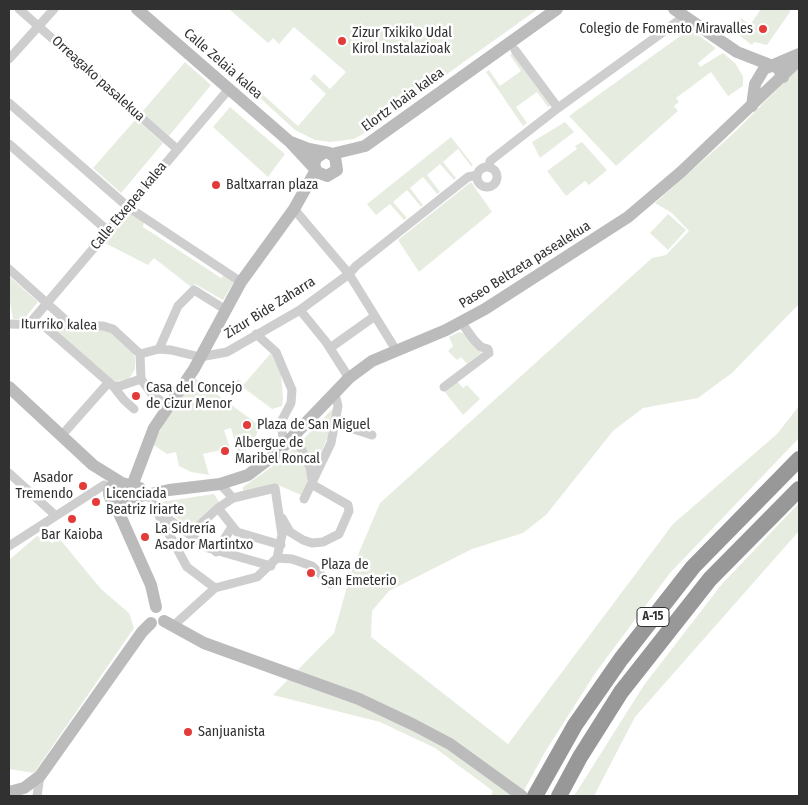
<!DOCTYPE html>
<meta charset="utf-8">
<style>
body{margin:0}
#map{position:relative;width:808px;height:805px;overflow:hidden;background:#fff;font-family:"Fira Sans Condensed",sans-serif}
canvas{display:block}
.frame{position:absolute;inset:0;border:10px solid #313131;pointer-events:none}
</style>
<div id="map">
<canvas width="808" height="805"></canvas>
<div class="frame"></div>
</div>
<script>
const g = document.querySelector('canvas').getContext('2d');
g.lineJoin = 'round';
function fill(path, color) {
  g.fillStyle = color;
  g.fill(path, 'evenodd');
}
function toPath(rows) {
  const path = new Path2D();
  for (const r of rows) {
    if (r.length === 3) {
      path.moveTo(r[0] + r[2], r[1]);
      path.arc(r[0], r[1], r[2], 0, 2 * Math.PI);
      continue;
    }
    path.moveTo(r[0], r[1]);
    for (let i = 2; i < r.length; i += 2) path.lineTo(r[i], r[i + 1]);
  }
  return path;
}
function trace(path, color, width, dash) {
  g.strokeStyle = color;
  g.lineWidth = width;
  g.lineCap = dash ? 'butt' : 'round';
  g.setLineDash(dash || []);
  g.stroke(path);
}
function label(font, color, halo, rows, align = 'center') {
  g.font = font + ' "Fira Sans Condensed",sans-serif';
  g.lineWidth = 5;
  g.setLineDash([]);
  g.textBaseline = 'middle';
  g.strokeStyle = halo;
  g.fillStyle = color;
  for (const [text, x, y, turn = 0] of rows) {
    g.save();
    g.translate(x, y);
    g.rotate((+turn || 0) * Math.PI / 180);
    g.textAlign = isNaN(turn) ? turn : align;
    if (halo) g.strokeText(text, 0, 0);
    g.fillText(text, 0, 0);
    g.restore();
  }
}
const green = toPath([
 [229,9,538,9,363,134,354,139,330,142,315,140,295,130,249,88,252,85,298,126,326,94,310,79,314,74,330,89,346,72,294,27,279,44,273,38,268,43],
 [761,9,790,9,790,12,767,45,754,42,752,45,732,30,741,18,750,25],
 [690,29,716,48,698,63,700,67,723,53,735,63,743,76,743,86,728,96,711,72,676,98,679,102,674,106,678,111,616,166,569,116],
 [513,53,551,105,548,107,537,92,516,107,527,123,523,126,486,72,489,70,500,86,521,71,510,55],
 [185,62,211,85,169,136,142,112],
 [799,67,799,304,732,373,698,398,643,408,613,431,546,515,523,533,472,549,389,591,372,611,371,637,508,744,673,524,777,434,799,406,799,438,670,573,596,672,545,752,521,796,491,796,493,791,435,748,380,722,273,695,334,633,352,569,380,503,652,258,666,255,689,231,672,213,655,203,736,131],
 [230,107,285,154,268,177,213,127],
 [136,119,163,143,121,193,93,168],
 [565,122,574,132,540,158,532,142],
 [451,137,473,165,471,166,458,149,443,162,456,178,454,180,440,164,427,175,440,192,437,194,423,177,410,188,423,205,421,207,407,190,393,202,407,218,404,220,390,204,376,215,367,204],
 [582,142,607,170,589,185,585,181,566,196,547,171,577,149,575,146],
 [471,182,492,212,419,272,398,240],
 [127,214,133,214,144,222,143,227,221,278,224,275,234,282,223,300,195,284,191,287,154,258,148,265,105,243,117,229,116,227],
 [668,214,686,230,668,250,650,233],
 [9,276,38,302,24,319,13,319,9,297],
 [54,328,95,328,110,331,131,348,135,358,135,369,131,376,127,380,114,381,53,331],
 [459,332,465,334,481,353,467,364,461,357,457,360,448,351,453,346,449,337],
 [272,352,281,373,283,399,282,406,272,409,236,382,238,379,244,384],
 [192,376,260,426,251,448,238,452,231,428,224,430,230,448,203,454,209,475,191,472,179,466,176,452,167,454,152,444],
 [457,381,463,388,467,385,480,399,463,415,444,391],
 [335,406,327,439,301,495,278,485,246,492,243,490,243,487,273,466,301,442],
 [214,494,220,503,189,529,160,502],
 [799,503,799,531,635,717,594,796,574,796,644,685,722,584],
 [37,536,53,543,58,537,101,589,129,613,134,628,34,773,9,769,9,560]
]);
const street = toPath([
 [19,9,177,149],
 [515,50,558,108],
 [9,59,54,9],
 [9,103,128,207,241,282],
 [9,144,108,231],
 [489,167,490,161,558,108,685,16],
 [487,177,10],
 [294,209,349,274,396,350],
 [9,269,70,324],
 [300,310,326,342,349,378],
 [30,323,229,89],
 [9,324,103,326,113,329,140,354],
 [42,324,113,386,120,386,141,379],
 [256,334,276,352,292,390,291,403,281,422,284,446],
 [330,348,375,316],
 [159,349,178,306,194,290,226,310],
 [140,354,159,349,171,350,200,357,227,352,300,310,349,274,356,266,468,177,477,175],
 [140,354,141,379,152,394,169,407],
 [113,386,124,400,134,409],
 [444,387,489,353,488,349,481,347,474,340,461,322],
 [335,423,372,435],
 [62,435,109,382],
 [9,473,55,515],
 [220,484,233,498],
 [149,494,157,512,187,567,215,588],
 [304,499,331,443,338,406,335,394],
 [218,508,237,532,281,545],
 [155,509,208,548,271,566],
 [282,518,290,532,303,540,312,543,323,542,339,534,349,511,348,505,313,485,310,467,298,442],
 [9,546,104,485],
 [216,552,232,527],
 [277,558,292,559,312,566,331,584],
 [173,626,215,588,257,577,277,558,282,535,275,488,233,498,218,508,190,534],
 [37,796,40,776]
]);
const secondary = toPath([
 [137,9,290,142,315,169],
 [674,9,737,52,778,68,783,77],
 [752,106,755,84,764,69,799,54],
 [291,142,309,149,329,153,335,157,337,170,327,176,317,172,314,165,316,158,325,152],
 [332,154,365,146,557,9],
 [9,387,93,465,122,483,140,488],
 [119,493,10],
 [132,486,154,428,194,369,241,282,294,209,316,170],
 [127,499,169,490,220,484,248,475,277,453,349,378,372,361,446,330,485,309,628,217,681,172,799,60],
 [120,504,119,513,151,585,156,607],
 [164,621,204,643,359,699,414,725,450,744,522,796],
 [9,792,24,788,40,776,142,632,151,623]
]);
const highway = toPath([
 [535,796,575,725,621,659,693,567,799,459],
 [559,796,580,757,621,692,710,579,799,489]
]);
const markers = [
 [763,29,5,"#e23b39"],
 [342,41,5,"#e23b39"],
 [216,185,5,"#e23b39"],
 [136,396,5,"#e23b39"],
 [247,425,5,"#e23b39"],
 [225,451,5,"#e23b39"],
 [83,486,5,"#e23b39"],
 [96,502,5,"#e23b39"],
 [72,519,5,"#e23b39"],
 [145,537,5,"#e23b39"],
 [311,573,5,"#e23b39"],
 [188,732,5,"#e23b39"]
];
const shields = [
 [653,617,32]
];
const shieldNames = [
 ["A-15",653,617]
];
const poiNames = [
 ["Colegio de Fomento Miravalles",753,29,"right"],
 ["Zizur Txikiko Udal",352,33],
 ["Kirol Instalazioak",352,49],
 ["Baltxarran plaza",226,185],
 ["Casa del Concejo",146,388],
 ["de Cizur Menor",146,404],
 ["Plaza de San Miguel",257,425],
 ["Albergue de",235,443],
 ["Maribel Roncal",235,459],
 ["Asador",73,478,"right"],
 ["Tremendo",73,494,"right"],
 ["Licenciada",106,494],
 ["Beatriz Iriarte",106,510],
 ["La Sidrería",155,529],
 ["Asador Martintxo",155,545],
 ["Bar Kaioba",72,535,"center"],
 ["Plaza de",321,565],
 ["San Emeterio",321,581],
 ["Sanjuanista",198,732]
];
const streetNames = [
 ["Calle Zelaia kalea",223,64,41],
 ["Orreagako pasalekua",98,79,42],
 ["Elortz Ibaia kalea",403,100,-36],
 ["Calle Etxepea kalea",129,206,-50],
 ["Paseo Beltzeta pasealekua",525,265,-32],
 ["Zizur Bide Zaharra",270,308,-32],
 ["Iturriko kalea",59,325,1]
];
fill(green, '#e6ede0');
trace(street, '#cecece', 9);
trace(secondary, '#bbb', 12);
trace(highway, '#989898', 16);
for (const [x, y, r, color] of markers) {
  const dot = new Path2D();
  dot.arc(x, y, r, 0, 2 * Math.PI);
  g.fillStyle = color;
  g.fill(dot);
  trace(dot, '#fff', 2);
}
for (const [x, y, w] of shields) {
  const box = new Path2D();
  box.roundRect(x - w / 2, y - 9.5, w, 19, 4);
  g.fillStyle = '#fff';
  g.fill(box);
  trace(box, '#313131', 1);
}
label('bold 12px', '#313131', null, shieldNames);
label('14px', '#313131', '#fff', poiNames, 'left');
label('14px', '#313131', '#fff', streetNames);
</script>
